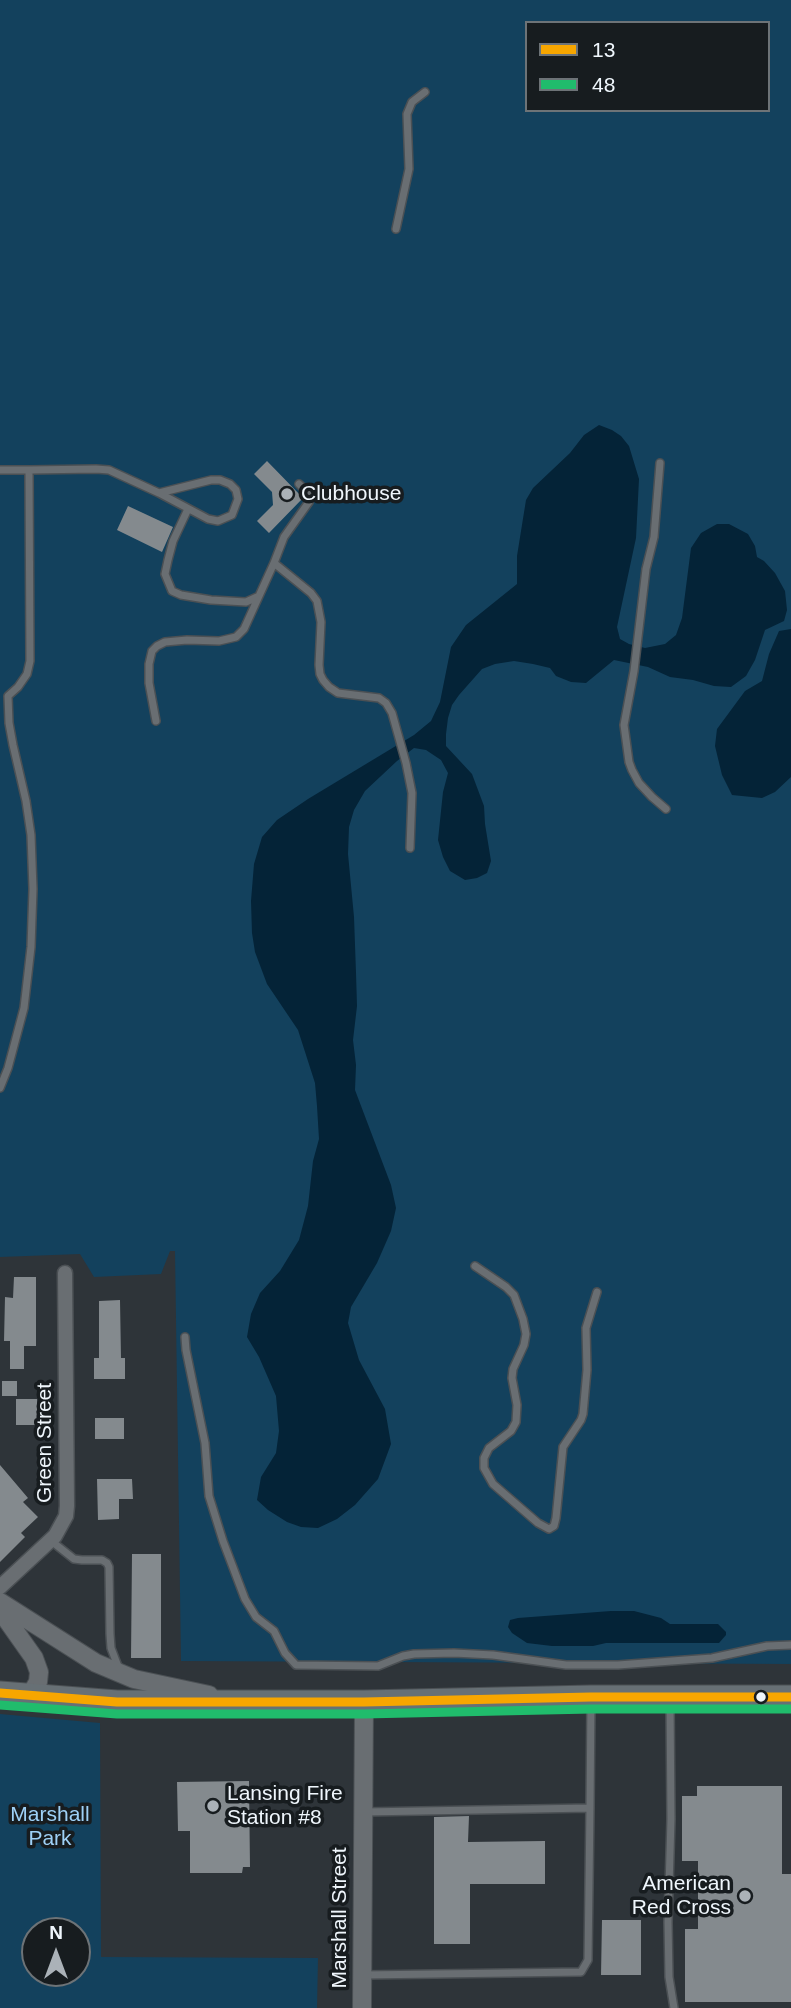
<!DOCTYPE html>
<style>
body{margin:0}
#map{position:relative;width:791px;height:2008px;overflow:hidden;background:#2e3439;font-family:Helvetica,sans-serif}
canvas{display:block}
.legend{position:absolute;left:525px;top:21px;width:245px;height:91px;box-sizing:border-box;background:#171c1f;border:2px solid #6d7377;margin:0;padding:9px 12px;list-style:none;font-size:21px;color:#eff6fc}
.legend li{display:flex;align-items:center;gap:14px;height:35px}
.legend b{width:35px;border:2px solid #6d7377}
.north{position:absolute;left:21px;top:1917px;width:70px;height:70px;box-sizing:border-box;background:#171c1f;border:2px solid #6d7377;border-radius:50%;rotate:0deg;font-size:19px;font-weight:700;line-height:28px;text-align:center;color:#eff6fc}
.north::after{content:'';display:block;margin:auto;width:24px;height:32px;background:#abb2b8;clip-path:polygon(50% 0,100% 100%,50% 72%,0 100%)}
</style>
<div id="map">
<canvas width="791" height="2008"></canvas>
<ul class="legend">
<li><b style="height:9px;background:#f7a600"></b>13</li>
<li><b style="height:9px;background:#20bc6c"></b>48</li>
</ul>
<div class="north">N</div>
</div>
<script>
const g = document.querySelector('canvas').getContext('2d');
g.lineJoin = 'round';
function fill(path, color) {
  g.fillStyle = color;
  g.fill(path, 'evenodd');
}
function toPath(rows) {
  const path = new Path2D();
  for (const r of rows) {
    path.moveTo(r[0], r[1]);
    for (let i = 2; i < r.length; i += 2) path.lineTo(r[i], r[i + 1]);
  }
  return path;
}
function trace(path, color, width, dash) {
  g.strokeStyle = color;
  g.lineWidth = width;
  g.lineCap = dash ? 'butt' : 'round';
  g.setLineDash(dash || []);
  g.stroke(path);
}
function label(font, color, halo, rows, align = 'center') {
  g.font = font + ' Helvetica,sans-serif';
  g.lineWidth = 7;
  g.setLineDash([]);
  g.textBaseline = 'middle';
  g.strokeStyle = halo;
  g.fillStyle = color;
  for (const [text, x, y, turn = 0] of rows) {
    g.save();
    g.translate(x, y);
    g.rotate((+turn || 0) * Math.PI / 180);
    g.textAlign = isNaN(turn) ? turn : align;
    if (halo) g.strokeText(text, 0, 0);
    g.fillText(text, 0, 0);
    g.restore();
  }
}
const green = toPath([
 [0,0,791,0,791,1664,181,1661,175,1251,170,1251,161,1274,94,1277,80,1254,0,1257],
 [527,23,768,23,768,110,527,110],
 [0,1714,100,1723,101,1957,318,1958,317,2008,0,2008],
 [77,1931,77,1973,35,1973,35,1931]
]);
const water = toPath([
 [599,425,612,430,621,436,629,446,639,479,636,538,617,627,620,639,629,644,645,648,665,644,676,635,682,618,691,548,701,533,717,524,729,524,748,534,755,546,757,557,764,561,775,573,785,591,787,610,784,621,765,630,755,660,746,676,731,687,714,686,693,680,670,677,648,667,614,660,586,683,571,682,556,676,550,668,533,664,514,661,495,664,482,669,459,695,452,705,448,718,446,734,446,746,472,774,484,806,485,824,491,861,487,873,477,878,465,880,450,871,443,857,438,840,443,792,448,773,441,760,426,750,414,748,397,761,365,791,354,810,349,827,348,854,354,917,356,973,357,1006,353,1040,356,1065,355,1090,391,1185,396,1208,391,1231,377,1263,351,1307,348,1323,359,1360,385,1409,391,1444,378,1479,355,1505,337,1519,318,1528,301,1527,287,1522,268,1510,257,1500,261,1477,276,1453,279,1431,276,1396,259,1357,247,1337,251,1314,260,1293,280,1271,299,1240,308,1206,313,1161,319,1139,317,1106,315,1083,298,1030,267,984,255,952,252,933,251,901,254,864,262,837,277,820,308,799,414,735,431,721,440,702,451,647,466,625,517,584,517,556,526,500,533,488,570,453,584,435],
 [791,629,791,777,775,792,762,798,732,795,722,775,715,746,717,729,745,691,762,681,769,654,779,631],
 [611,1611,634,1611,661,1618,670,1624,718,1624,726,1632,726,1635,719,1643,606,1643,593,1646,552,1646,527,1643,512,1633,508,1627,510,1620,518,1618]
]);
const building = toPath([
 [267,461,303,498,269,533,257,521,273,505,272,492,254,474],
 [128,506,173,527,162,552,117,530],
 [14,1277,36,1277,36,1346,24,1346,24,1369,10,1369,10,1341,4,1341,5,1297,13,1298],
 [120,1300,121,1358,125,1358,125,1379,94,1379,94,1358,99,1358,99,1301],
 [2,1381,17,1381,17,1396,2,1396],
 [16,1399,37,1399,37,1425,16,1425],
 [95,1418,124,1418,124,1439,95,1439],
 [0,1465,28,1498,23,1502,38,1517,21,1533,25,1537,0,1562],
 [97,1479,132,1479,133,1499,119,1499,119,1519,98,1520],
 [132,1554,161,1554,161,1658,131,1658],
 [249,1781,250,1867,243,1867,242,1873,190,1873,190,1831,178,1831,177,1782],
 [697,1786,782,1786,782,1874,791,1874,791,2002,685,2002,685,1929,698,1929,698,1861,682,1861,682,1796,697,1796],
 [469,1816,468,1842,545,1841,545,1884,470,1884,470,1944,434,1944,434,1817],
 [602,1920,641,1920,641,1975,601,1975]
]);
const service = toPath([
 [396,229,409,169,407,114,412,102,425,92],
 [660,463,654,537,646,569,634,671,624,725,629,762,632,770,639,783,652,797,666,809],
 [0,470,29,470],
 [299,484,307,492,310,498,309,502,284,537,274,563,311,593,317,601,321,622,319,665,320,674,323,680,329,687,338,693,379,698,386,703,392,713,406,763,412,793,410,848],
 [188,509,173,541,168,560,165,574,172,591,181,595,211,600,246,602,257,597],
 [156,721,149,683,149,664,152,651,157,646,165,642,187,640,219,641,236,637,244,629,274,563],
 [0,1088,8,1068,24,1008,31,947,33,889,31,835,26,801,13,745,9,723,8,696,18,687,27,674,30,661,29,470,96,469,109,470,159,493,211,480,220,480,230,484,236,490,238,499,232,515,218,521,208,519,159,493],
 [475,1266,506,1287,514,1295,523,1319,526,1334,524,1345,513,1369,512,1378,517,1405,516,1422,511,1431,489,1448,484,1458,484,1468,493,1484,538,1523,549,1529,554,1526,556,1518,563,1447,581,1420,583,1414,587,1370,586,1328,597,1292],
 [185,1337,186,1350,205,1443,209,1496,223,1541,245,1599,256,1617,274,1631,285,1653,296,1665,378,1666,403,1656,414,1654,454,1653,493,1655,566,1665,618,1665,712,1658,767,1646,791,1645],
 [50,1540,74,1559,82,1560,102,1560,107,1563,109,1567,110,1634,111,1648,119,1669],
 [670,1702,671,1819,668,1922,669,1977,674,2008],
 [364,1812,590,1808,591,1699],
 [363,1975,581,1972,588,1960,590,1808]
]);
const minor = toPath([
 [0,1587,55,1536,66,1516,67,1506,65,1273]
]);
const tertiary = toPath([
 [0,1602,96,1663,134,1679,209,1695],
 [0,1610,34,1658,39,1672,38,1682,30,1696],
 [362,2008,364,1702]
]);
const primary = toPath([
 [0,1693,117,1702,364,1702,591,1697,791,1697]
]);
const bus1 = toPath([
 [0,1693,117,1702,364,1702,591,1697,791,1697]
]);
const bus2 = toPath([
 [0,1705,117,1714,364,1714,591,1709,791,1709]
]);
const markers = [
 [287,494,7,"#abb2b8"],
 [761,1697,6,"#eff6fc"],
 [213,1806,7,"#abb2b8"],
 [745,1896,7,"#abb2b8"]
];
const poiNames = [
 ["Clubhouse",301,494],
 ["Lansing Fire",227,1794],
 ["Station #8",227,1818],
 ["American",731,1884,"right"],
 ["Red Cross",731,1908,"right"]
];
const streetNames = [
 ["Green Street",45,1443,-90],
 ["Marshall Street",340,1918,-90]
];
const parkNames = [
 ["Marshall",50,1815],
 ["Park",50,1839]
];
fill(green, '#13415d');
fill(water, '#042337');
fill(building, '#848a8e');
trace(service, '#4b5054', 10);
trace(minor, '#4b5054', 17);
trace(tertiary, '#4b5054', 20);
trace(primary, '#4b5054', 25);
trace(service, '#696e72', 7);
trace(minor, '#696e72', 14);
trace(tertiary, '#696e72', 18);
trace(primary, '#677075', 23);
trace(bus1, '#f7a600', 9);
trace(bus2, '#20bc6c', 9);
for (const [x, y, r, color] of markers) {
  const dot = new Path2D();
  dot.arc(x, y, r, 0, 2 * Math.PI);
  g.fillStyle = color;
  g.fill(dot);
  trace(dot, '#171c1f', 2.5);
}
label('21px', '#eff6fc', '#171c1f', poiNames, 'left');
label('21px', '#eff6fc', '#171c1f', streetNames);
label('21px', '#9ed0f6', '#171c1f', parkNames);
</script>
